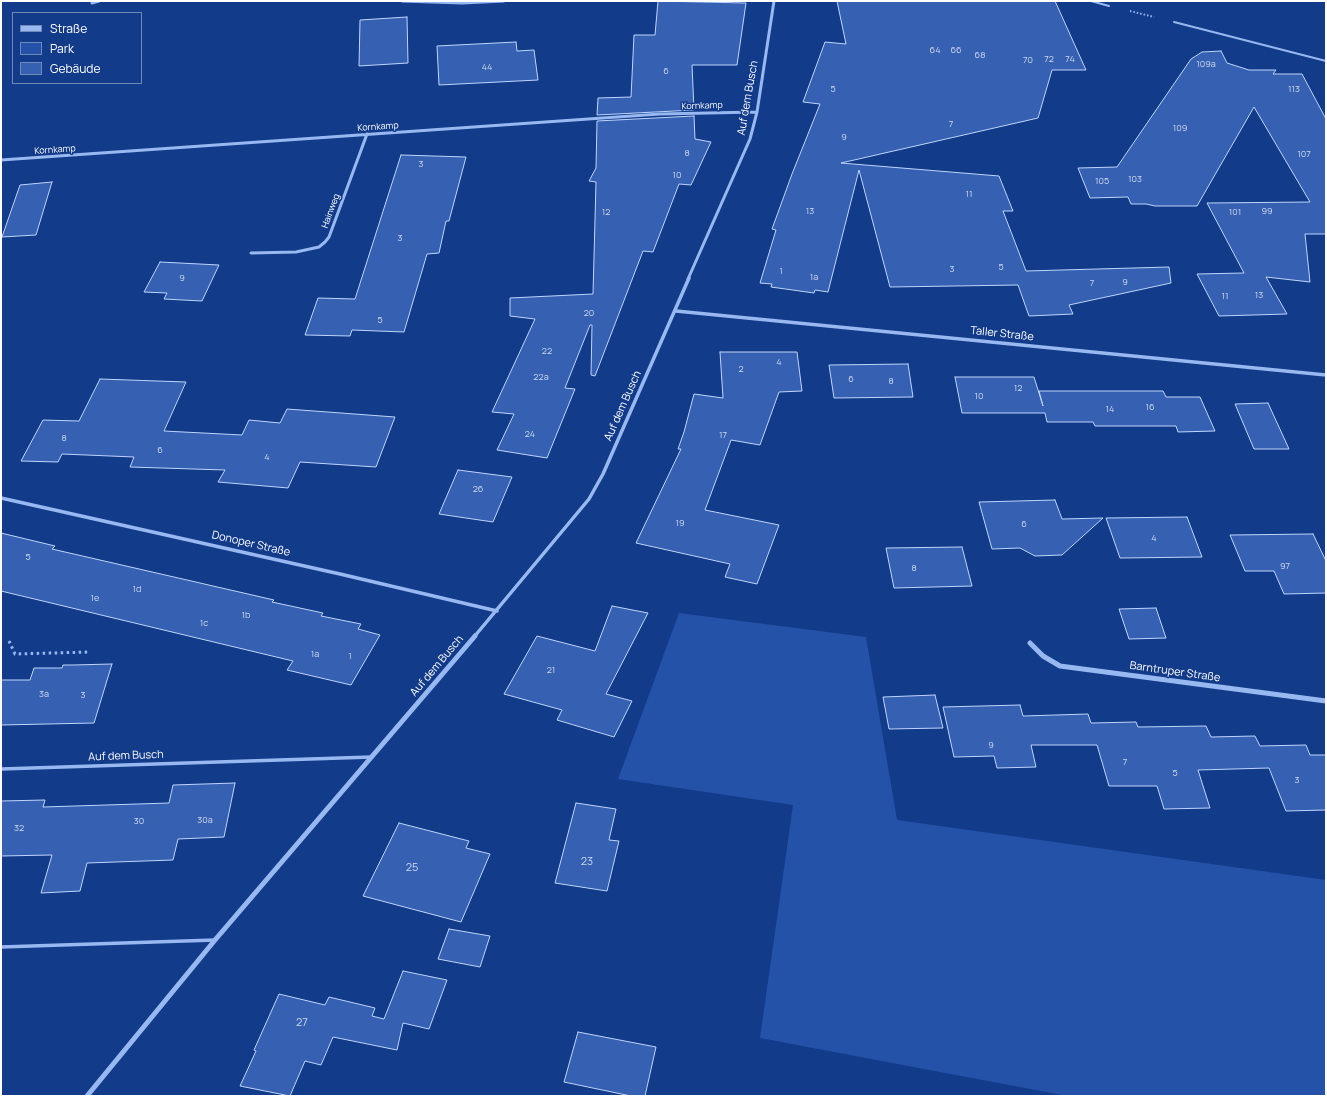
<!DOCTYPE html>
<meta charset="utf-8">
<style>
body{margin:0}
#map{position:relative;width:1327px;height:1097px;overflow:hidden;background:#123b8a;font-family:Manrope,sans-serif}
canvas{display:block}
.frame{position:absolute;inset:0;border:2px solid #fff;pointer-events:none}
.legend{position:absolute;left:12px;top:12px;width:130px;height:72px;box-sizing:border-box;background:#123b8a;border:1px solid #7189b9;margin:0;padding:5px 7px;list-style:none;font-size:12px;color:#fff}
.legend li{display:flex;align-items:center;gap:8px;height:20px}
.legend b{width:20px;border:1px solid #7189b9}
</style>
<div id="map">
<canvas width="1327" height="1097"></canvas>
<div class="frame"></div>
<ul class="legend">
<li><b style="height:5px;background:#98b8f1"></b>Straße</li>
<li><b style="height:11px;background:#2452a9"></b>Park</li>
<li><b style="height:11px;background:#3661b2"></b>Gebäude</li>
</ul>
</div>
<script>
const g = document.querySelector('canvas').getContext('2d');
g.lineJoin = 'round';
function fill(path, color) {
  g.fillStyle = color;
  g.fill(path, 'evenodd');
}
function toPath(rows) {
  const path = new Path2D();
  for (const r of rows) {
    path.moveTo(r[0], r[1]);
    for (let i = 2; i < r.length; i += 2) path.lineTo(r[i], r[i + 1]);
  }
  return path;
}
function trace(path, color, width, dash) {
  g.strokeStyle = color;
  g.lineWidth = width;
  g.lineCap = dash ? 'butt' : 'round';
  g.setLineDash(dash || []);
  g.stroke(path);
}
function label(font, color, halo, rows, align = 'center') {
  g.font = font + ' Manrope,sans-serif';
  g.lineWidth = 3;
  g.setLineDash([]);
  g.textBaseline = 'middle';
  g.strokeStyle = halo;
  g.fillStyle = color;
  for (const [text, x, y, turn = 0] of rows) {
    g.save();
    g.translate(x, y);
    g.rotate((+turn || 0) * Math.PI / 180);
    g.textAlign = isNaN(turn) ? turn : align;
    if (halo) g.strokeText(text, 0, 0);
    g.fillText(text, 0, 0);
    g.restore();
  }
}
const green = toPath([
 [679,613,866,637,897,820,1326,880,1326,1096,1067,1096,760,1038,793,805,618,779]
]);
const building = toPath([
 [658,1,746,3,737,65,692,65,694,110,597,115,598,98,631,97,634,35,655,35,658,1],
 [837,1,1055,1,1086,70,1052,70,1038,118,841,163,999,176,1013,211,1003,211,1026,271,1169,267,1171,283,1069,305,1073,314,1029,316,1018,285,890,287,859,170,828,292,815,290,814,293,771,287,772,284,760,283,776,230,772,229,792,174,820,104,803,102,825,42,846,44,837,1],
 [407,17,408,63,359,66,360,20,407,17],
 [516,42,517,51,534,50,538,80,439,85,437,46,516,42],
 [1221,51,1227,63,1249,70,1276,70,1273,74,1302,74,1326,119,1326,234,1305,234,1310,282,1266,277,1287,314,1219,316,1197,274,1244,273,1207,203,1310,202,1254,107,1197,206,1155,206,1146,204,1131,204,1128,197,1090,198,1078,168,1117,167,1191,59,1202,52,1221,51],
 [694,116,695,139,711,142,691,185,679,184,653,252,643,251,595,376,591,375,592,325,590,325,565,388,575,389,547,458,497,450,514,414,492,412,535,319,510,316,510,298,593,294,596,182,589,181,596,168,597,121,694,116],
 [401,155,466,157,449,221,446,221,439,253,427,254,404,332,352,330,350,336,305,335,318,298,355,299,401,155],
 [52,182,36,235,2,237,20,185,52,182],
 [160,262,219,265,202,301,164,299,167,293,144,292,160,262],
 [720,352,797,352,802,391,779,392,760,445,731,440,705,510,779,525,757,584,725,577,730,564,636,543,681,449,678,449,684,432,694,394,723,398,720,352],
 [908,364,913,397,834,398,829,365,908,364],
 [955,377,1034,377,1043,406,1039,391,1163,391,1166,397,1200,397,1215,431,1178,432,1176,426,1095,426,1093,422,1047,422,1045,413,962,413,955,377],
 [100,379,186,382,164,431,242,435,249,420,280,423,287,409,395,417,376,467,300,462,288,488,218,482,225,470,130,467,134,457,62,454,58,462,21,461,43,420,79,421,100,379],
 [1268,403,1289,449,1254,449,1235,404,1268,403],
 [458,470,512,477,493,522,439,514,458,470],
 [1055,500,1062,519,1103,518,1062,555,1035,556,1020,548,992,549,979,502,1055,500],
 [1187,517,1202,557,1120,558,1106,518,1187,517],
 [1,533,55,546,52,549,274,600,272,602,323,613,321,616,361,624,358,629,380,635,351,685,287,670,293,661,1,591,1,533],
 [1313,534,1326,561,1326,593,1284,594,1274,571,1245,571,1230,535,1313,534],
 [962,547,972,586,894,588,886,548,962,547],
 [612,606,648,613,606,694,632,701,614,737,557,720,562,710,504,694,537,636,595,651,612,606],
 [1156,608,1166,638,1129,639,1119,609,1156,608],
 [112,664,94,723,1,725,1,680,30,680,34,668,62,668,63,665,73,665,112,664],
 [935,695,943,728,889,729,883,697,935,695],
 [1020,705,1023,716,1088,714,1091,723,1136,722,1138,727,1206,726,1211,737,1255,736,1260,746,1306,745,1310,755,1326,755,1326,810,1286,811,1269,768,1198,770,1210,808,1164,809,1157,786,1109,786,1097,745,1031,745,1036,767,997,768,994,756,954,757,943,707,1020,705],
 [235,783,224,837,178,839,173,860,87,863,80,891,41,893,52,855,1,856,1,801,45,800,43,807,169,803,173,785,235,783],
 [576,803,616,809,609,840,619,841,607,891,555,883,576,803],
 [399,823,469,841,466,848,490,854,461,922,363,896,399,823],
 [449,929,490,936,480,967,438,959,449,929],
 [403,971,447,980,429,1029,403,1023,397,1050,333,1037,321,1065,305,1061,290,1096,240,1086,256,1051,254,1050,279,994,325,1005,329,997,375,1008,372,1016,384,1019,403,971],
 [578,1032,656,1047,645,1096,631,1096,564,1082,578,1032]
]);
const pathFar1 = toPath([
 [1130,11,1154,17]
]);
const path = toPath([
 [9,641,15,654,90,652]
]);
const serviceFar1 = toPath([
 [1091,1,1109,6],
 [1174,22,1326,61]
]);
const service = toPath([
 [1,769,372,757],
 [1,947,215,940]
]);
const minorFar2 = toPath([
 [402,1,462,3,504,1],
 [92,3,99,1],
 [1,160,660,114,757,112],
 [251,253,296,252,319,247,325,242,329,237,367,134],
 [688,279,750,139,757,112,774,1]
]);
const minorFar1 = toPath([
 [676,311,1326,375],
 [1,498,340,574,497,611],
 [474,637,589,499,603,474,689,278]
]);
const minor = toPath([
 [1030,643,1043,656,1060,666,1326,701],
 [87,1096,215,940,475,636]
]);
const numberNames = [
 ["64",935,50],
 ["66",956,50],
 ["68",980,55],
 ["72",1049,59],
 ["74",1070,59],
 ["70",1028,60],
 ["109a",1206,64],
 ["44",487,67],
 ["6",666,71],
 ["5",833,89],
 ["113",1294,89],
 ["7",951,124],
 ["109",1180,128],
 ["9",844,137],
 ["8",687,153],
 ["107",1304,154],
 ["3",421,164],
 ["10",677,175],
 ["103",1135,179],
 ["105",1102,181],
 ["11",969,194],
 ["13",810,211],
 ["99",1267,211],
 ["12",606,212],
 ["101",1235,212],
 ["3",400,238],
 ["5",1001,267],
 ["3",952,269],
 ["1",781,271],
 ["1a",814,277],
 ["9",182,278],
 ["9",1125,282],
 ["7",1092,283],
 ["13",1259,295],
 ["11",1225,296],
 ["20",589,313],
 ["5",380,320],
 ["22",547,351],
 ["4",779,362],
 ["2",741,369],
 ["22a",541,377],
 ["6",851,379],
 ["8",891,381],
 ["12",1018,388],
 ["10",979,396],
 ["16",1150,407],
 ["14",1110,409],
 ["24",530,434],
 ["17",723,435],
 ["8",64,438],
 ["6",160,450],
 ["4",267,457],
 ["26",478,489],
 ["19",680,523],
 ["6",1024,524],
 ["4",1154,538],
 ["5",28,557],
 ["97",1285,566],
 ["8",914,568],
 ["1d",137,589],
 ["1e",95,598],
 ["1b",246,615],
 ["1c",204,623],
 ["1a",315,654],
 ["1",350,656],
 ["21",551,670],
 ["3a",44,694],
 ["3",83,695],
 ["9",991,745],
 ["7",1125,762],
 ["5",1175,773],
 ["3",1297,780],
 ["30a",205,820],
 ["30",139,821],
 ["32",19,828]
];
const farStreetnames = [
 ["Kornkamp",702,106,-2],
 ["Kornkamp",378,127,-4],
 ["Kornkamp",55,150,-4],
 ["Hainweg",331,211,-70]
];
const streetNames = [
 ["Auf dem Busch",748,98,-80],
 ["Taller Straße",1002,334,6],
 ["Auf dem Busch",623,406,-66],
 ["Donoper Straße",251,544,13],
 ["Auf dem Busch",437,666,-50],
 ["Barntruper Straße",1175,672,8],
 ["Auf dem Busch",126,756,-2]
];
const nearNumbernames = [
 ["23",587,862],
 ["25",412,868],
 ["27",302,1023]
];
fill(green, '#2452a9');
fill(building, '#3661b2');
trace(building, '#bfd5fc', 1);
trace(pathFar1, '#98b8f1', 2, [1.5, 2]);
trace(path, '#98b8f1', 3, [2.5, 3.5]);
trace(serviceFar1, '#98b8f1', 2);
trace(service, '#98b8f1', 3.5);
trace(minorFar2, '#98b8f1', 3);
trace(minorFar1, '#98b8f1', 3.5);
trace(minor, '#98b8f1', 5);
label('9px', '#cdd8ec', null, numberNames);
label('9px', '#fff', '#123b8a', farStreetnames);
label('11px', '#fff', '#123b8a', streetNames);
label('11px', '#cdd8ec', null, nearNumbernames);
</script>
